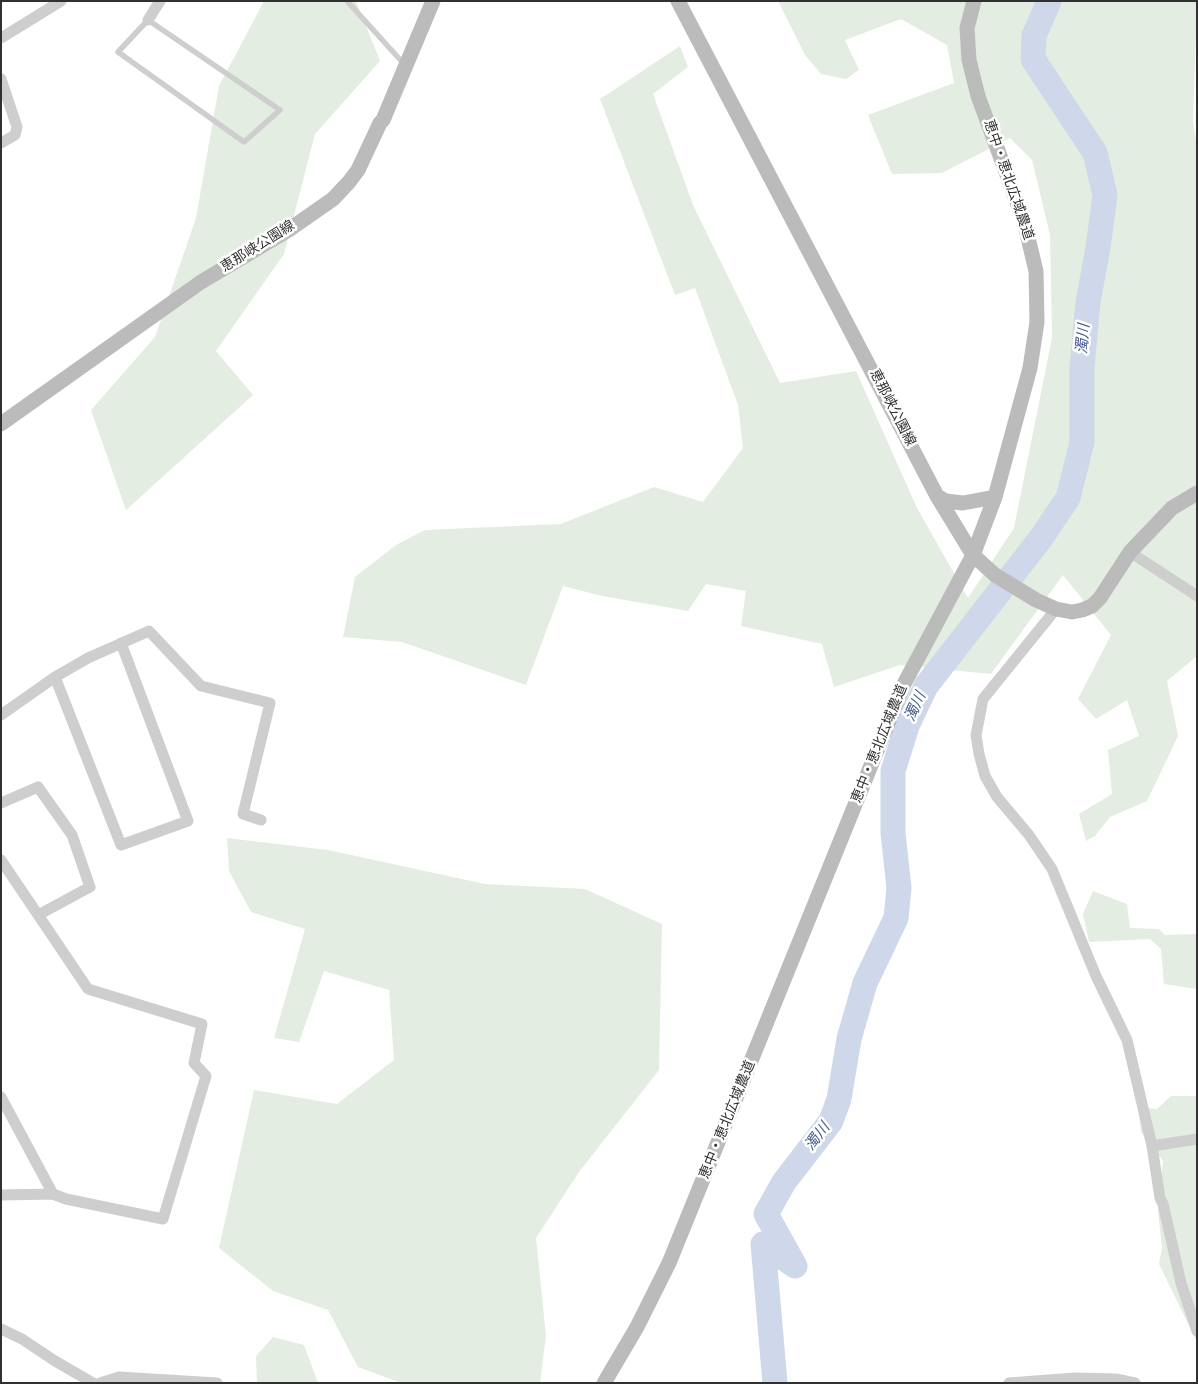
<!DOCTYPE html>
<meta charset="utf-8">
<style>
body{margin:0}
#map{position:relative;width:1198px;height:1384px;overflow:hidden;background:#fff;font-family:Jost,sans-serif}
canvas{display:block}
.frame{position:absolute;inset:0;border:2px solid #313131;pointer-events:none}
</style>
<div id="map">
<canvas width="1198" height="1384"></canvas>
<div class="frame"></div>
</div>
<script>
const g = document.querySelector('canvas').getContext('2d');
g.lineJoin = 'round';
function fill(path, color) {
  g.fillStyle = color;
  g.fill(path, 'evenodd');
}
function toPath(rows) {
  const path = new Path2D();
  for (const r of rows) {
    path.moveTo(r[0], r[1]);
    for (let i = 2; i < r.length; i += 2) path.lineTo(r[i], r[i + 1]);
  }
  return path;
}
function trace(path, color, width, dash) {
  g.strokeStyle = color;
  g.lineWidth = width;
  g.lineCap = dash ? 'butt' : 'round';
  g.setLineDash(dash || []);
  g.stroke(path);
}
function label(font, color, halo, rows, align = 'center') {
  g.font = font + ' Jost,"Noto Sans JP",sans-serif';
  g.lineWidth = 5;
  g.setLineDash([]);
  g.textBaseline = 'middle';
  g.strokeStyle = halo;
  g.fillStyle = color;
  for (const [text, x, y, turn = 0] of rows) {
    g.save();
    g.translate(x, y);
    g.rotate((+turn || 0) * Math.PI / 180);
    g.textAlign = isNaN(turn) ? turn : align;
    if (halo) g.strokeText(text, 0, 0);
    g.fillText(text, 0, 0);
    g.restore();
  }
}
const green = toPath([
 [264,1,356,1,380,61,315,134,284,254,216,351,253,395,126,510,91,410,155,337,196,218,219,86],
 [778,1,1197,1,1193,122,1197,146,1197,656,1167,681,1178,736,1147,801,1110,817,1095,836,1086,841,1079,814,1112,794,1108,750,1139,736,1127,700,1096,719,1078,699,1111,635,1063,575,991,674,900,665,834,687,822,644,741,626,746,591,706,584,688,611,602,596,563,586,526,685,402,642,343,637,355,577,396,545,425,530,561,524,654,487,703,502,743,448,738,405,695,288,675,295,600,99,680,46,688,67,653,94,693,205,780,383,856,371,917,508,968,598,1014,528,1052,338,1050,235,1032,160,1010,138,942,173,892,174,868,115,954,83,947,45,901,19,845,40,859,70,846,79,821,74,805,55],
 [227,838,328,850,485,884,585,889,662,924,659,1070,579,1172,536,1238,546,1336,540,1383,401,1383,358,1367,328,1310,273,1291,219,1248,254,1090,337,1104,394,1060,389,990,324,971,299,1042,274,1038,305,929,251,912,229,871],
 [1093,891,1127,904,1130,928,1159,929,1165,935,1197,934,1197,989,1164,984,1161,949,1150,939,1089,942,1083,914],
 [1171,1096,1197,1096,1197,1342,1159,1264,1162,1248,1158,1211,1163,1161,1141,1132,1138,1107,1157,1109],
 [273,1337,304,1345,318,1383,257,1383,256,1356]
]);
const river = toPath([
 [775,1383,763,1244,795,1266,766,1214,784,1182,831,1121,839,1099,849,1039,865,983,896,918,899,888,893,833,893,771,907,726,926,686,1041,538,1068,498,1082,442,1082,368,1088,302,1098,248,1105,195,1095,153,1033,59,1034,36,1049,1]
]);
const lane = toPath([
 [347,1,404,64],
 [148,20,280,110,244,142,118,52,148,20]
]);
const street = toPath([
 [148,20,160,1],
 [1,38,61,1],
 [1,79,17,127,15,135,1,143],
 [1130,552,1197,596],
 [1056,609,983,699,976,735,979,754,985,776,997,797,1029,835,1052,869,1096,976,1127,1040,1152,1146,1160,1198,1163,1204,1181,1283,1197,1331],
 [55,677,121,845,188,821,121,643],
 [1,715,55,677,88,658,149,631,201,686,270,703,243,814,261,820],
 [1,803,38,787,72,835,90,887,38,915],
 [1,860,88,989,202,1024,194,1063,206,1076,163,1219,66,1199,53,1194,1,1195],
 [1,1097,53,1194],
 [1152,1146,1197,1139],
 [1,1329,22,1339,55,1361,93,1383],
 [100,1383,119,1377,217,1383],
 [1009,1383,1075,1378,1116,1379,1135,1383]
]);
const secondary = toPath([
 [678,1,937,496,973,555,995,575,1036,600,1056,609,1072,612,1082,610,1092,606,1100,598,1130,552,1172,508,1197,493],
 [1,424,201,282,290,229,333,199,349,182,358,170,380,123,383,120,433,1],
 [937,496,946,501,963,503,995,497],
 [604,1383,637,1327,669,1263,904,684,973,555,995,497,1030,368,1037,322,1036,271,1024,221,978,96,969,60,967,28,974,1]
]);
const streetNames = [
 ["恵中・恵北広域農道",1008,180,71],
 ["恵那峡公園線",258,247,-32],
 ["恵那峡公園線",892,408,63],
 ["恵中・恵北広域農道",880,744,-68],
 ["恵中・恵北広域農道",728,1120,-68]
];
const waterNames = [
 ["濁川",1084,339,-85],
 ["濁川",916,707,-65],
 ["濁川",818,1137,-53]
];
fill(green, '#e4ede1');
trace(river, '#cfd8eb', 25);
trace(lane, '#cecece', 5.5);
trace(street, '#cecece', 11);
trace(secondary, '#bbb', 15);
label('14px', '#313131', '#fff', streetNames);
label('italic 15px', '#445b8f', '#fff', waterNames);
</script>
